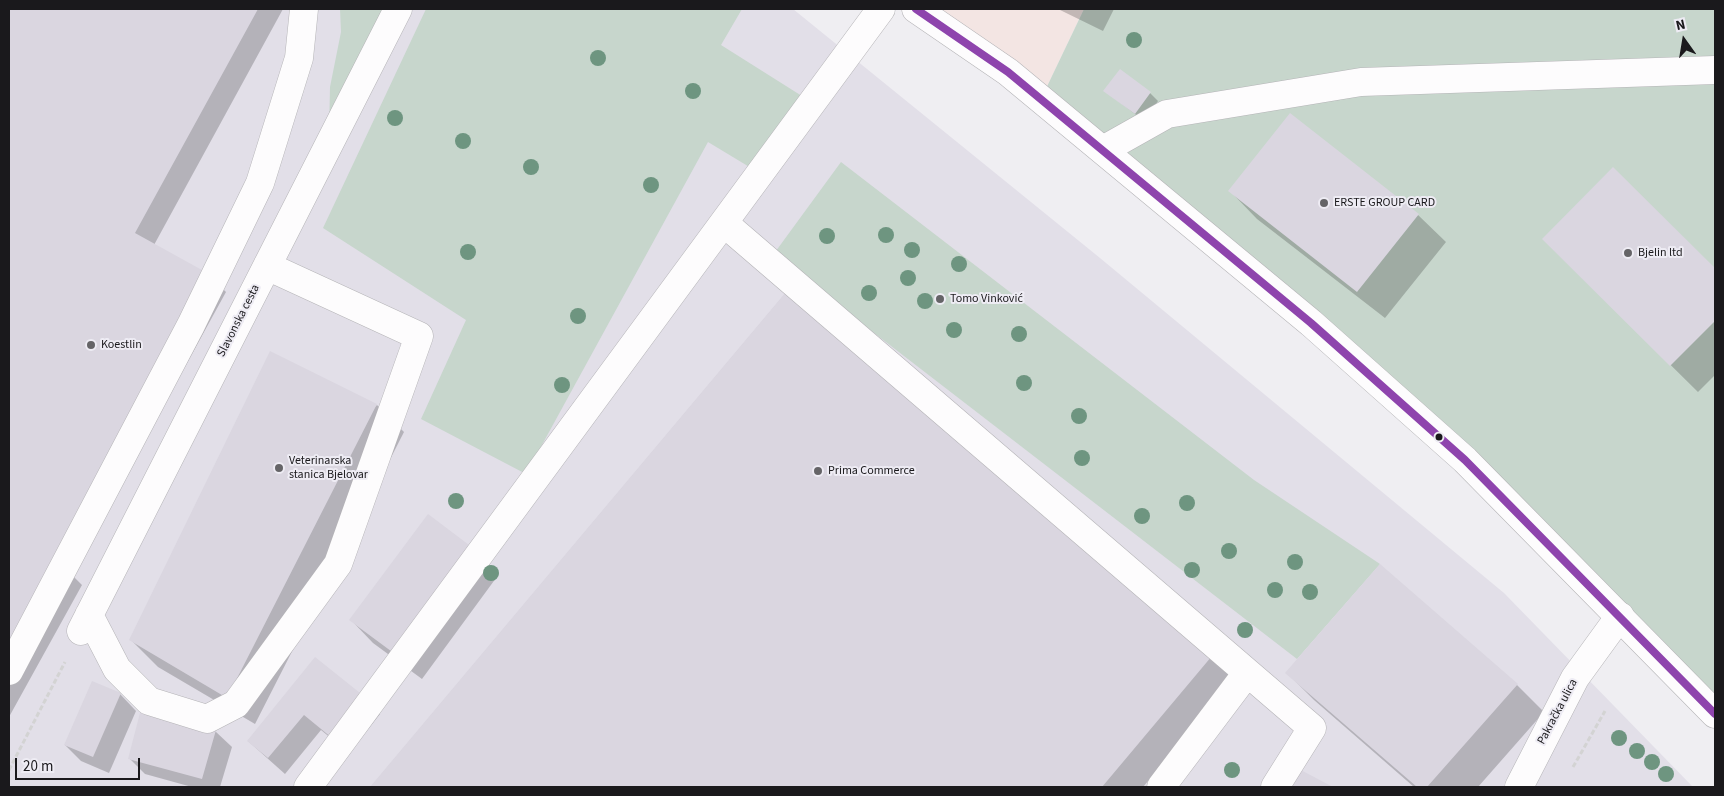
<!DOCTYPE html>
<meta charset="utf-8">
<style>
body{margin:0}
#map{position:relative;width:1724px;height:796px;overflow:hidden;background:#efeef2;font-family:"Source Sans 3",sans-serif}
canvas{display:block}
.frame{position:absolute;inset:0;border:10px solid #1a191c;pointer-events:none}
.north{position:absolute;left:1659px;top:15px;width:50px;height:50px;-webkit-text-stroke:4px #eeecf4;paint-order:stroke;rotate:347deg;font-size:14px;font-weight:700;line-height:20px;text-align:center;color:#1a191c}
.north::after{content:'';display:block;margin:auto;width:18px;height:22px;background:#1a191c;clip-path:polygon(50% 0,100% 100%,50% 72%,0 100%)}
.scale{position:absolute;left:15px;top:758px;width:125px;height:22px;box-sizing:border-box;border:2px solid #1a191c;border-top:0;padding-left:6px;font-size:15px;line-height:18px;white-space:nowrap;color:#1a191c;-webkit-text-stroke:4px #eeecf4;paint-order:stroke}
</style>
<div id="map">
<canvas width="1724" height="796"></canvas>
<div class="frame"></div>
<div class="north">N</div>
<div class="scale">20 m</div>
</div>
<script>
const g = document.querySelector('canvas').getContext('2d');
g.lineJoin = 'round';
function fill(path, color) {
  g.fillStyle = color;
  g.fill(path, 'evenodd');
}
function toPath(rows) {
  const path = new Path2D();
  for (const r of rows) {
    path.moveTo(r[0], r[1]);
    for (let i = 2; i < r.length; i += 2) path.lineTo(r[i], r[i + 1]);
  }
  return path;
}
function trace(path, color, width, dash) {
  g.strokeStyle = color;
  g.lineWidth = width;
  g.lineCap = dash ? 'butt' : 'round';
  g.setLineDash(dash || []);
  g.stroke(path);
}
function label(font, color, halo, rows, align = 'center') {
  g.font = font + ' "Source Sans 3",sans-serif';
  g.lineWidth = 4;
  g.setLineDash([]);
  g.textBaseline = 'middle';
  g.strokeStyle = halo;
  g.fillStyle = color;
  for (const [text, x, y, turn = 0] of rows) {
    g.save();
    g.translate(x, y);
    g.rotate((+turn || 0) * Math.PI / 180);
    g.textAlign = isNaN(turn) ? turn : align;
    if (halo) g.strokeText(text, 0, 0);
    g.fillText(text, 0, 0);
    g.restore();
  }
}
const built = toPath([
 [9,9,793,9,1100,258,1504,593,1693,787,9,787]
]);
const industrial = toPath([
 [916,9,1084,9,1041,99]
]);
const green = toPath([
 [340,9,383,9,329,133,330,87,341,32],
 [426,9,742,9,721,45,813,103,761,174,708,142,526,474,421,419,466,320,323,228],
 [1084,9,1715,9,1715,714,1465,460,1041,99],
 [841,162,1254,480,1380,564,1297,659,773,255]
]);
const shadow = toPath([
 [9,9,283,9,154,245,210,276,226,292,71,574,82,585,9,717],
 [1058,9,1114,9,1103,31],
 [1105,91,1150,93,1158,101,1144,121],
 [1613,168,1715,269,1715,375,1698,392,1543,239],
 [1230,191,1418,215,1446,242,1385,318,1257,219],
 [786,293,1239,674,1143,787,371,787],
 [377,405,404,432,255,724,158,667,131,640],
 [477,552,499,574,422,679,373,643,351,620],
 [315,659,380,714,349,753,321,730,285,774,248,741],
 [1287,673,1517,685,1544,712,1478,787,1414,787,1314,700],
 [120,694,136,711,109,773,81,761,65,745],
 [215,731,232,747,220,787,192,787,145,774,129,758]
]);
const building = toPath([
 [9,9,258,9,135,233,211,275,9,642],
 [1120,69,1151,92,1135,114,1103,91],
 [1290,113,1419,214,1357,292,1228,191],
 [1613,167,1715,268,1715,321,1670,366,1542,239],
 [786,292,1217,650,1102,787,370,787],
 [270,351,377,404,227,698,129,640],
 [428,514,477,551,399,657,349,620],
 [1380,564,1518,684,1427,787,1417,787,1285,673],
 [315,657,365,697,332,738,304,715,268,758,247,741],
 [92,681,121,693,93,757,64,745],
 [141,709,216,730,202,779,128,759],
 [1297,768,1333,787,1287,787]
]);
const path = toPath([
 [1573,767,1605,711],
 [9,770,65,662]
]);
const minor = toPath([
 [1103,150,1167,114,1361,82,1715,70],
 [724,223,1312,728,1275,787],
 [89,615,117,669,149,701,207,719,236,704,338,564,419,336,267,266],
 [81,631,398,9],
 [9,671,191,325,260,183,299,58,304,9],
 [308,787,881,9],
 [1161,787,1247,673],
 [1519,787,1575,678,1620,616]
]);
const major = toPath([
 [916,9,1008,72,1311,323,1465,460,1715,714]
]);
const bus1 = toPath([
 [916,9,1008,72,1311,323,1465,460,1715,714]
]);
const trees = [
 [1134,40],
 [598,58],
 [693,91],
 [395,118],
 [463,141],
 [531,167],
 [651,185],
 [886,235],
 [827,236],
 [912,250],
 [468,252],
 [959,264],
 [908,278],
 [869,293],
 [925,301],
 [578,316],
 [954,330],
 [1019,334],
 [1024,383],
 [562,385],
 [1079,416],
 [1082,458],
 [456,501],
 [1187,503],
 [1142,516],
 [1229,551],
 [1295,562],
 [1192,570],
 [491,573],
 [1275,590],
 [1310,592],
 [1245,630],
 [1619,738],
 [1637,751],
 [1652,762],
 [1232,770],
 [1666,774]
];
const markers = [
 [1324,203,5,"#656467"],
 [1628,253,5,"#656467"],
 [940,299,5,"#656467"],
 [91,345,5,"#656467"],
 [1439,437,4.5,"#1a191c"],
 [279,468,5,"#656467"],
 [818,471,5,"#656467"]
];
const poiNames = [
 ["ERSTE GROUP CARD",1334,203],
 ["Bjelin ltd",1638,253],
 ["Tomo Vinković",950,299],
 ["Koestlin",101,345],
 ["Veterinarska",289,461],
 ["stanica Bjelovar",289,475],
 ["Prima Commerce",828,471]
];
const streetNames = [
 ["Slavonska cesta",239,321,-63],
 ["Pakračka ulica",1558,712,-62]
];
fill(built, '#e2dfe8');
fill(industrial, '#f3e5e3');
fill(green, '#c7d6cc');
fill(shadow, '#0003');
fill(building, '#dad6e0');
trace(minor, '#b5b4b7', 29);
trace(major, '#b5b4b7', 29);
trace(path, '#d3d3d3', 3, [5, 2.5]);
trace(minor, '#fdfcfd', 28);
trace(major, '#fdfcfd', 28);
trace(bus1, '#8e44ad', 8);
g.fillStyle = '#6e9580';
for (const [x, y] of trees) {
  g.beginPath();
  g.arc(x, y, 8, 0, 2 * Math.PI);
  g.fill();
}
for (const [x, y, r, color] of markers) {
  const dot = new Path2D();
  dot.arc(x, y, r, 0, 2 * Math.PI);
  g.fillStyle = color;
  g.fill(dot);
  trace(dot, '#eeecf4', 2);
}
label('12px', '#1a191c', '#eeecf4', poiNames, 'left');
label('12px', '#1a191c', '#eeecf4', streetNames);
</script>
